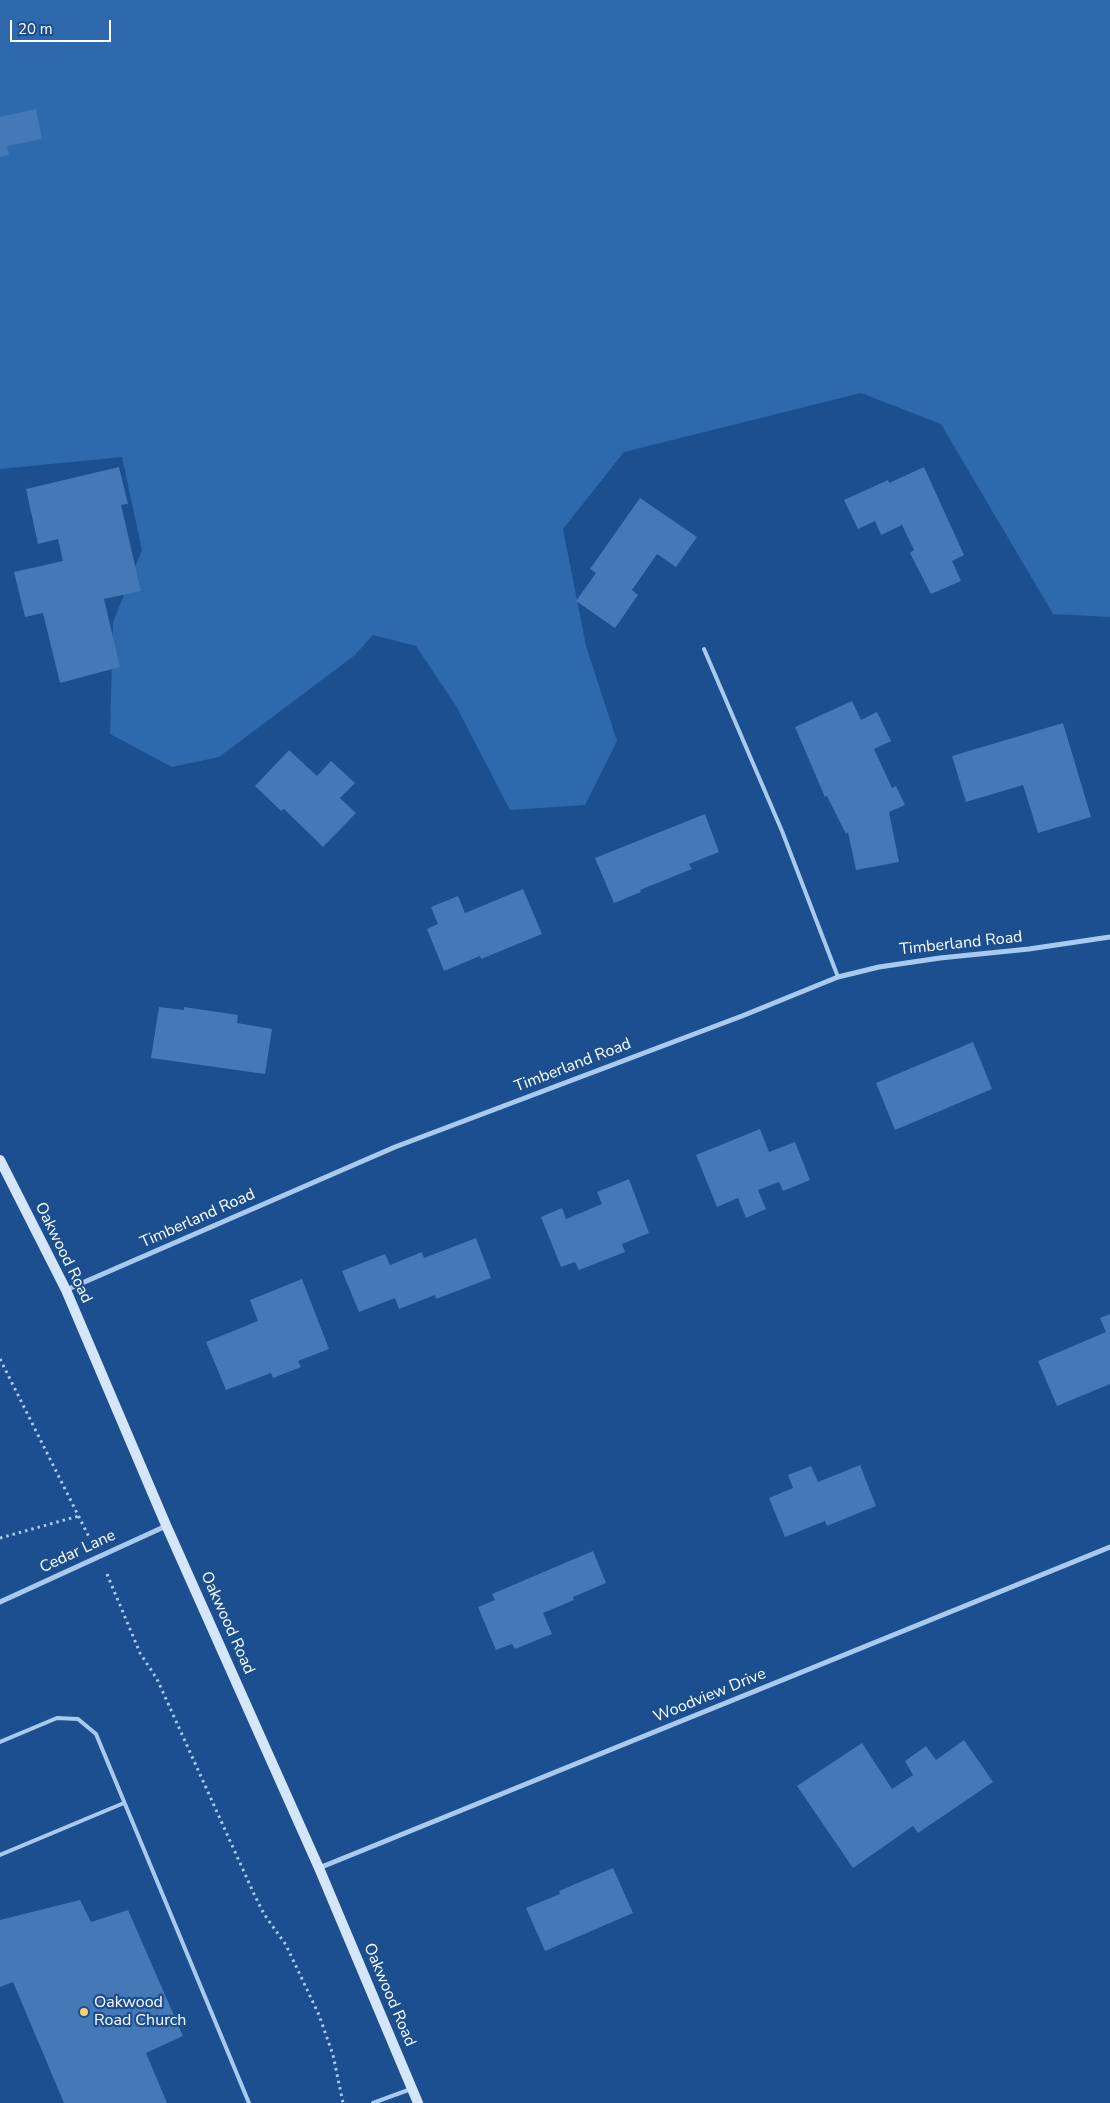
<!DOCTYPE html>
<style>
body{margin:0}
#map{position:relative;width:1110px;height:2103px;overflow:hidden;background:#1b4f8f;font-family:"Nunito Sans",sans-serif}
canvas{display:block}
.scale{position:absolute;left:10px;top:20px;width:101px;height:22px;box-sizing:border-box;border:2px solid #fff;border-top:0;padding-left:6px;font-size:15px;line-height:18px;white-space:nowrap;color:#fff;-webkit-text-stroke:4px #1b4f8f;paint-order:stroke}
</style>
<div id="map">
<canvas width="1110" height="2103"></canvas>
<div class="scale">20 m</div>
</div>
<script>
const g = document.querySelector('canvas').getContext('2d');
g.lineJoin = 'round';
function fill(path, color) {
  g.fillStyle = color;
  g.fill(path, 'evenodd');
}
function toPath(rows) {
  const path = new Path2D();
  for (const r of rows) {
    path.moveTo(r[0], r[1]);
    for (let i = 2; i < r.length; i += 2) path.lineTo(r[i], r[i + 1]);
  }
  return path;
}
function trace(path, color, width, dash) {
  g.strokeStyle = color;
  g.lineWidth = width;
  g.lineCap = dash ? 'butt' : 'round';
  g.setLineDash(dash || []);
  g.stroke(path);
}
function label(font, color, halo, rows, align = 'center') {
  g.font = font + ' "Nunito Sans",sans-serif';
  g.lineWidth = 4.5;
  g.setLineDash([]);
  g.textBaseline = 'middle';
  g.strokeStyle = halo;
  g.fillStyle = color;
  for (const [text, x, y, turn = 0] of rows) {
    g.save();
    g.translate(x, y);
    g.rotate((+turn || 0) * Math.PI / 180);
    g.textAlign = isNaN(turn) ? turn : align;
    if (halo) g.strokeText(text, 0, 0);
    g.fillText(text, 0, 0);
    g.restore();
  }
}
const green = toPath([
 [0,0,1110,0,1110,617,1053,614,941,424,861,393,624,452,563,529,586,646,617,741,585,805,510,810,456,706,416,646,373,635,355,655,219,757,172,767,110,734,113,622,142,550,122,457,0,469]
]);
const building = toPath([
 [36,109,42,139,7,146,9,155,0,157,0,117],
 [119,467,128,504,121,505,141,591,104,599,120,667,60,683,43,613,25,617,14,572,63,561,58,539,38,544,26,489],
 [924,467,964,555,952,561,961,581,931,594,910,553,914,550,902,525,881,535,875,521,858,529,844,500,888,480,889,483],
 [640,498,697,537,676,567,657,554,632,590,638,595,615,628,576,601,596,573,590,569],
 [852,701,861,720,877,712,891,741,874,749,892,788,896,786,905,805,889,812,899,862,856,870,848,832,846,834,827,796,825,797,795,727],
 [1063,723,1091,817,1038,833,1023,785,966,802,952,756],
 [289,750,317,776,331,761,355,783,340,798,356,813,323,847,284,809,281,811,255,786],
 [705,814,719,852,689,864,692,869,640,890,641,892,614,903,595,858],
 [523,889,542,934,481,959,480,956,444,971,427,929,438,924,431,907,458,896,465,913],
 [159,1007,184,1010,184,1007,238,1015,237,1023,272,1029,265,1074,151,1058],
 [973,1042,992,1089,895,1130,876,1083],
 [760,1129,769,1152,795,1142,810,1180,783,1191,779,1182,758,1190,766,1209,746,1218,738,1198,717,1207,696,1155],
 [629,1179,649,1233,622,1244,625,1252,579,1270,575,1262,561,1267,541,1217,562,1208,566,1219,602,1204,597,1192],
 [476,1238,491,1278,436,1299,435,1295,399,1309,395,1298,359,1312,342,1271,385,1254,390,1265,422,1252,424,1258],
 [302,1279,329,1349,298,1361,301,1367,273,1378,271,1373,226,1390,206,1342,258,1321,250,1300],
 [1110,1314,1110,1384,1057,1406,1038,1361,1106,1332,1100,1318],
 [860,1465,876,1506,827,1526,825,1521,785,1537,769,1498,793,1488,788,1475,811,1466,818,1482],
 [593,1551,606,1583,573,1597,574,1600,543,1613,552,1634,515,1649,512,1644,496,1650,478,1607,495,1600,492,1594],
 [964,1740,993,1782,918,1833,913,1826,853,1868,797,1786,862,1743,892,1789,913,1775,905,1761,926,1746,936,1760],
 [613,1868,633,1913,545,1951,526,1908,560,1894,559,1891],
 [80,1900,91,1922,128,1910,183,2036,146,2053,167,2103,64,2103,13,1982,0,1987,0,1920]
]);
const path = toPath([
 [0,1359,90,1539],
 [0,1538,79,1516],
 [107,1574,140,1653,157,1679,254,1894,264,1914,286,1945,319,2015,333,2055,343,2103]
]);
const lane = toPath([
 [704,649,782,831,838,977],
 [0,1742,57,1718,78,1719,96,1734,249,2103],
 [0,1855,124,1803],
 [373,2103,411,2089]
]);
const street = toPath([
 [66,1290,395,1147,742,1016,838,977,879,967,940,958,1029,949,1110,937],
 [0,1602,166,1526],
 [319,1868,1110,1547]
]);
const secondary = toPath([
 [0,1160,66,1290,166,1525,319,1868,418,2103]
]);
const markers = [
 [84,2012,5,"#ffd166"]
];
const streetNames = [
 ["Timberland Road",961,944,-6],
 ["Timberland Road",573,1066,-21],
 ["Timberland Road",198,1219,-24],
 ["Oakwood Road",63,1253,64],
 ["Cedar Lane",78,1552,-25],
 ["Oakwood Road",227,1623,66],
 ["Woodview Drive",710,1696,-22],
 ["Oakwood Road",389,1995,67]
];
const poiNames = [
 ["Oakwood",94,2003],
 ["Road Church",94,2021]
];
fill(green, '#2e69ad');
fill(building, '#4478b7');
trace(path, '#a9c9ee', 3, [2.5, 4]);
trace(lane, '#a9c9ee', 4);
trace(street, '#a9c9ee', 5);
trace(secondary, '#d6e6fa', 10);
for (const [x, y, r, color] of markers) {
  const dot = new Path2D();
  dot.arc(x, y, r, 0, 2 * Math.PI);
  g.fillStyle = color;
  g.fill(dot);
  trace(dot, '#1b4f8f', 2);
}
label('16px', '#fff', '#1b4f8f', streetNames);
label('16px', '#fff', '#1b4f8f', poiNames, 'left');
</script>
